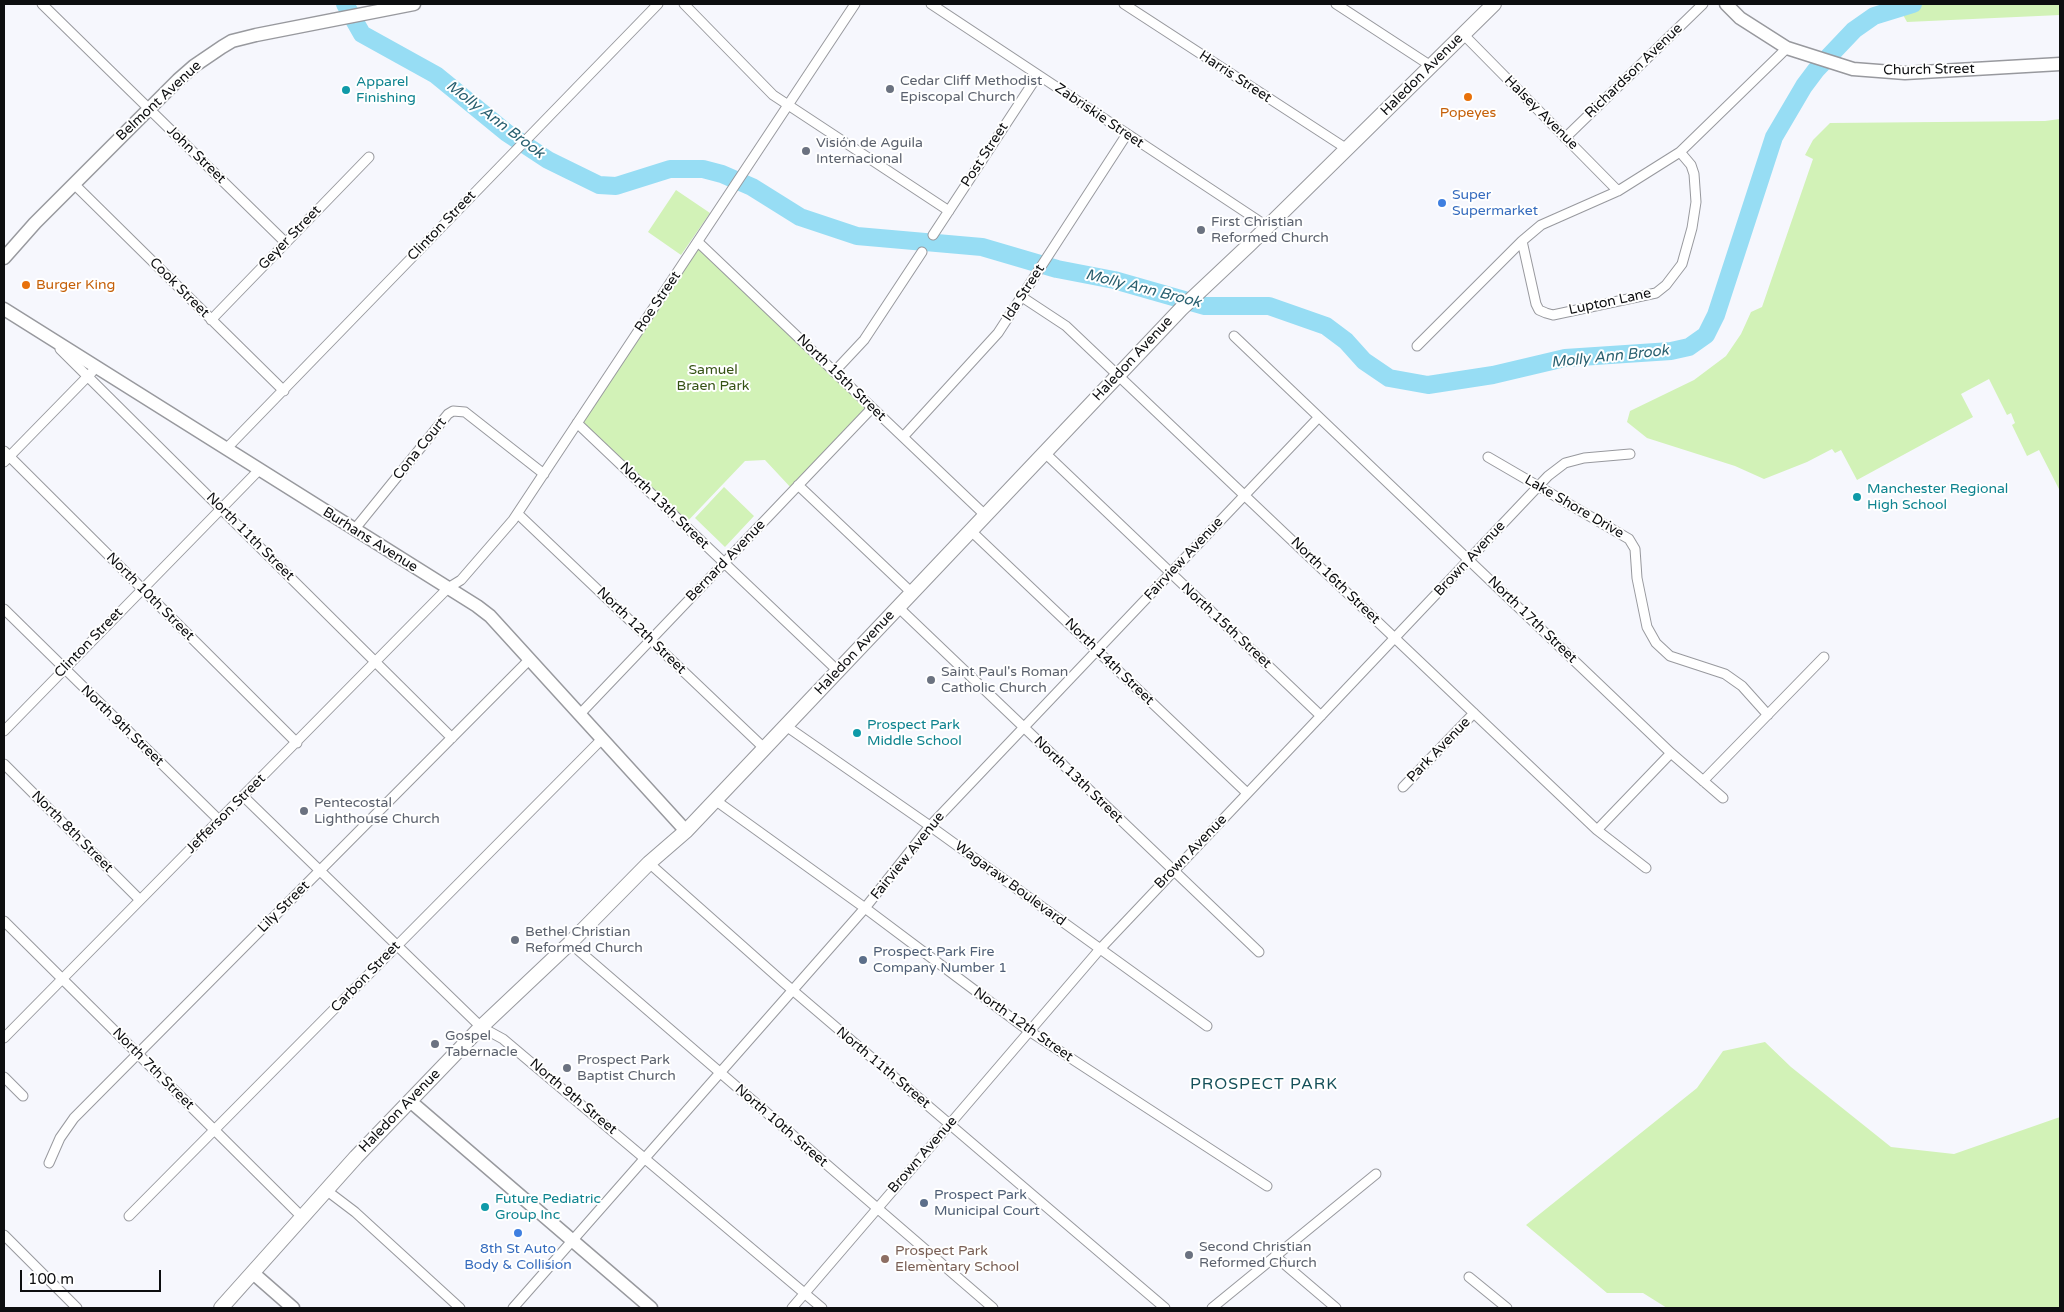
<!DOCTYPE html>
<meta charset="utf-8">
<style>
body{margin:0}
#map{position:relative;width:2064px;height:1312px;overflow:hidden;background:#f6f7fd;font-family:"Varela Round",sans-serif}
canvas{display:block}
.frame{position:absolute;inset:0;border:5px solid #0d0e10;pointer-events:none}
.scale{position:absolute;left:20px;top:1270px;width:141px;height:22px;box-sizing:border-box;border:2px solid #0d0e10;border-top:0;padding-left:6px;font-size:15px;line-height:18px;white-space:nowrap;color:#0d0e10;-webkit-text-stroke:4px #fff;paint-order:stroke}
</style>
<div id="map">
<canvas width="2064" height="1312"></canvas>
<div class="frame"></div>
<div class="scale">100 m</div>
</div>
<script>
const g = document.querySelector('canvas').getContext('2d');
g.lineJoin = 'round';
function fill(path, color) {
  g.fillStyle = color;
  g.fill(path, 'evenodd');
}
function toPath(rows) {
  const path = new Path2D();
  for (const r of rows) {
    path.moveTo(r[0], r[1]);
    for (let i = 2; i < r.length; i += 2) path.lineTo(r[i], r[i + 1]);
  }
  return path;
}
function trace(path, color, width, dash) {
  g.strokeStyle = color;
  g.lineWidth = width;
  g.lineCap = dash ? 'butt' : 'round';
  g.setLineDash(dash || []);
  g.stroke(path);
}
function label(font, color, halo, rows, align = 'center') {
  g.font = font + ' "Varela Round",sans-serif';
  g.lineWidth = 4;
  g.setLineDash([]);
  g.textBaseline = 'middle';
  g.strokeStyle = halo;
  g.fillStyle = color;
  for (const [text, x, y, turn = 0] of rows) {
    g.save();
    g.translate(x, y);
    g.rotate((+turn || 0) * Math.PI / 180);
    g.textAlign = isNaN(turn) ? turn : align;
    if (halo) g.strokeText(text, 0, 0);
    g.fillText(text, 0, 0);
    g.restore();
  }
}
const green = toPath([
 [1897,4,2060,4,2060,15,1907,22],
 [2060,119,2060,491,2039,450,2027,456,2012,425,2015,423,2011,413,2007,415,1989,379,1961,394,1973,417,1857,480,1841,450,1835,453,1832,449,1807,462,1764,479,1735,466,1647,438,1627,422,1630,411,1694,380,1726,356,1741,334,1751,312,1762,307,1813,159,1805,155,1813,140,1830,123,2045,121],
 [676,190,710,213,681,255,648,232],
 [698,242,873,408,793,490,765,460,745,461,683,526,576,425],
 [724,487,754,516,725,547,695,518],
 [1765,1042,1791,1067,1891,1147,1954,1154,2060,1117,2060,1308,1667,1308,1643,1293,1607,1293,1526,1225,1697,1088,1723,1051]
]);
const river = toPath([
 [345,4,362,34,436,75,507,133,548,160,599,185,616,186,670,169,703,169,722,174,752,187,800,217,857,236,982,247,1057,269,1114,280,1205,306,1269,306,1326,326,1346,341,1364,361,1389,378,1428,385,1493,375,1565,358,1671,351,1689,347,1706,335,1716,315,1774,137,1804,86,1816,70,1854,30,1874,16,1913,4]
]);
const street = toPath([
 [42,4,286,243],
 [684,4,773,95,949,211],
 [931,4,1268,227],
 [1124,4,1347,149],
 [1336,4,1431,66],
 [1463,34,1618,191],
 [1565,138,1703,4],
 [74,184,284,391],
 [933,235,1038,75],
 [1522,241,1536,304,1539,310,1546,313,1553,315,1656,293,1666,285,1682,264,1692,228,1696,202,1694,174,1691,165,1680,152],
 [698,242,985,515],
 [1022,297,1066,326,1597,830,1646,868],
 [211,320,369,157],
 [1234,336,1671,753,1723,798],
 [1417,346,1522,241,1541,225,1618,191,1680,152,1787,48],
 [60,349,452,738],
 [834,372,864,340,922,252],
 [577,423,838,671],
 [903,437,998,333,1127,134],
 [226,449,658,4],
 [4,451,297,743],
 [1045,453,1321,716],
 [1488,457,1629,539,1635,549,1637,578,1647,627,1656,643,1670,656,1725,674,1742,686,1768,715],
 [4,462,92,372],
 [798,485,912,593],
 [518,514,764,748],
 [354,530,448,414,453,411,465,412,544,474],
 [970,530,1247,793],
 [898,607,1259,952],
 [4,609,219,820],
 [580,714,872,408],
 [786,726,930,826,1207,1026],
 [4,731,259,470],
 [4,764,140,900],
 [1703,781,1824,657],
 [1403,787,1474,713],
 [243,796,481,1027,503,1039,822,1308],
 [715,800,865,908,1029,1031,1267,1186],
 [1597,830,1671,753],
 [649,863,783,982,1165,1308],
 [4,921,303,1218],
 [570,943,993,1308],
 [4,1038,448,588,461,580,513,520,855,4],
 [4,1077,23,1096],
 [49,1163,60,1138,74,1118,530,659],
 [326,1190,355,1212,460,1308],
 [129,1216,602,739],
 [4,1235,77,1308],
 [1275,1256,1336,1308],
 [1469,1277,1507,1308],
 [513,1308,865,908,930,826,1319,417],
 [792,1308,1100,949,1548,476,1565,463,1584,458,1630,454],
 [1212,1308,1376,1174]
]);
const secondary = toPath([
 [1726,4,1740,18,1787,48,1853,69,1905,73,2060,64],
 [4,258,35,223,178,80,194,66,222,47,232,41,256,35,414,4],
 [4,309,477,606,490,616,686,831],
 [410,1101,651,1308],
 [253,1273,293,1308]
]);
const primary = toPath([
 [221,1308,356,1157,481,1027,570,943,649,863,686,831,1181,309,1249,245,1494,4]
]);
const markers = [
 [890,89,5,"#6b7280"],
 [346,90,5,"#0f9aa8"],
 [1468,97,5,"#e8710a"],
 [806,151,5,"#6b7280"],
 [1442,203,5,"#3f7fe0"],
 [1201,230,5,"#6b7280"],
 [26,285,5,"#e8710a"],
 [1857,497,5,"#0f9aa8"],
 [931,680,5,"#6b7280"],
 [857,733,5,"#0f9aa8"],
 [304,811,5,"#6b7280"],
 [515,940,5,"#6b7280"],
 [863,960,5,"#5c6f8a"],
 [435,1044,5,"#6b7280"],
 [567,1068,5,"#6b7280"],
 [924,1203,5,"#5c6f8a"],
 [485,1207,5,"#0f9aa8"],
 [518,1233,5,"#3f7fe0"],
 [1189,1255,5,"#6b7280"],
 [885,1259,5,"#8d6e63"]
];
const streetNames = [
 ["Church Street",1929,70,-1],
 ["Richardson Avenue",1634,71,-44],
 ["Haledon Avenue",1422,75,-45],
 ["Harris Street",1235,77,33],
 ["Belmont Avenue",159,101,-43],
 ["Halsey Avenue",1541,113,45],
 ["Zabriskie Street",1099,116,34],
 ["John Street",196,155,44],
 ["Post Street",985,155,-57],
 ["Clinton Street",442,226,-46],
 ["Geyer Street",290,238,-46],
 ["Cook Street",179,288,45],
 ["Ida Street",1024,293,-57],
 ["Roe Street",658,302,-56],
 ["Lupton Lane",1610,302,-12],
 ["Haledon Avenue",1133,359,-47],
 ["North 15th Street",841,378,44],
 ["Cona Court",420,449,-51],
 ["North 13th Street",664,506,44],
 ["Lake Shore Drive",1574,507,30],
 ["North 11th Street",250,537,45],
 ["Burhans Avenue",370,540,32],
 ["Fairview Avenue",1184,559,-47],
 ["Brown Avenue",1470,559,-47],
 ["Bernard Avenue",726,561,-46],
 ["North 16th Street",1335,581,44],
 ["North 10th Street",150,597,45],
 ["North 17th Street",1532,620,44],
 ["North 15th Street",1226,626,43],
 ["North 12th Street",641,631,44],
 ["Clinton Street",89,643,-46],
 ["Haledon Avenue",855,653,-47],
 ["North 14th Street",1109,662,44],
 ["North 9th Street",122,726,44],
 ["Park Avenue",1439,750,-46],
 ["North 13th Street",1078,780,44],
 ["Jefferson Street",226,814,-45],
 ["North 8th Street",72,832,45],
 ["Brown Avenue",1191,852,-46],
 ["Fairview Avenue",908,856,-51],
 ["Wagaraw Boulevard",1010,884,36],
 ["Lily Street",284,907,-45],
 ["Carbon Street",366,977,-46],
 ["North 12th Street",1023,1025,35],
 ["North 11th Street",883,1068,40],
 ["North 7th Street",153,1069,45],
 ["North 9th Street",573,1097,40],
 ["Haledon Avenue",400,1111,-46],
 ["North 10th Street",781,1126,41],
 ["Brown Avenue",923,1155,-49]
];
const worshipNames = [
 ["Cedar Cliff Methodist",900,81],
 ["Episcopal Church",900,97],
 ["Visión de Aguila",816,143],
 ["Internacional",816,159],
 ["First Christian",1211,222],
 ["Reformed Church",1211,238],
 ["Saint Paul's Roman",941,672],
 ["Catholic Church",941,688],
 ["Pentecostal",314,803],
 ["Lighthouse Church",314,819],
 ["Bethel Christian",525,932],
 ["Reformed Church",525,948],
 ["Gospel",445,1036],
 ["Tabernacle",445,1052],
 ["Prospect Park",577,1060],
 ["Baptist Church",577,1076],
 ["Second Christian",1199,1247],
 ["Reformed Church",1199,1263]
];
const cultureNames = [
 ["Apparel",356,82],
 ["Finishing",356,98],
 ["Manchester Regional",1867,489],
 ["High School",1867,505],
 ["Prospect Park",867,725],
 ["Middle School",867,741],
 ["Future Pediatric",495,1199],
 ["Group Inc",495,1215]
];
const foodNames = [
 ["Popeyes",1468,113],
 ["Burger King",36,285,"left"]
];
const shopNames = [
 ["Super",1452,195],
 ["Supermarket",1452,211],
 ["8th St Auto",518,1249,"center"],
 ["Body & Collision",518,1265,"center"]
];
const parkNames = [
 ["Samuel",713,370],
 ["Braen Park",713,386]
];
const serviceNames = [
 ["Prospect Park Fire",873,952],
 ["Company Number 1",873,968],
 ["Prospect Park",934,1195],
 ["Municipal Court",934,1211]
];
const educationNames = [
 ["Prospect Park",895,1251],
 ["Elementary School",895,1267]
];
const waterNames = [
 ["Molly Ann Brook",495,120,37],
 ["Molly Ann Brook",1143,289,14],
 ["Molly Ann Brook",1610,357,-6]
];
const quarterNames = [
 ["PROSPECT PARK",1264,1085]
];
fill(green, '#d2f2b7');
trace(river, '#97ddf4', 18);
trace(street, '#98999e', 11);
trace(secondary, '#98999e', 15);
trace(primary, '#98999e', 16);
trace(street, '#fff', 9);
trace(secondary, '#fff', 12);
trace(primary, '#fff', 14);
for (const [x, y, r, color] of markers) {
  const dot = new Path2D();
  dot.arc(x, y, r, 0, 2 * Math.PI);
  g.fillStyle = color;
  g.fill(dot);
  trace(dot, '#fff', 2);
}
label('14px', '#0d0e10', '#fff', streetNames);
label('14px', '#5b616d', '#fff', worshipNames, 'left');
label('14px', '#0d838f', '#fff', cultureNames, 'left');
label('14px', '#c56008', '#fff', foodNames);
label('14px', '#366cbe', '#fff', shopNames, 'left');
label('14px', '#355214', '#fff', parkNames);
label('14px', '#4e5e75', '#fff', serviceNames, 'left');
label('14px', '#785e54', '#fff', educationNames, 'left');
label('italic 15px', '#296070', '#fff', waterNames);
g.letterSpacing = '1px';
label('16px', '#155059', '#fff', quarterNames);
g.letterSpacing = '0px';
</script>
